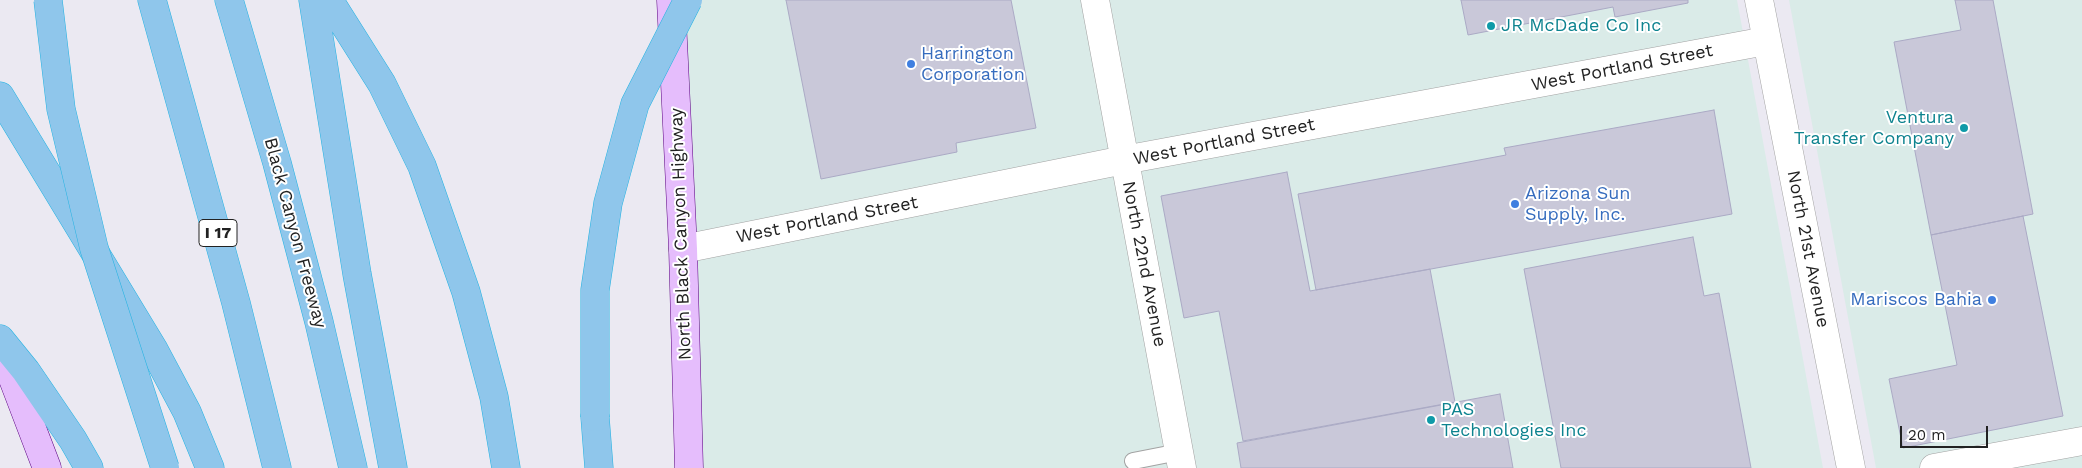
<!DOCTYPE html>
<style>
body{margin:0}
#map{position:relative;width:2082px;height:468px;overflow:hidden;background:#ebe9f2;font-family:"Work Sans",sans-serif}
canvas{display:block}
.scale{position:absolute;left:1900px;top:426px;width:88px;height:22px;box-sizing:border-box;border:2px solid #222;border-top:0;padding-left:6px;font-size:15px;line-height:18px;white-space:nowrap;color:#222;-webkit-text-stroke:4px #fff;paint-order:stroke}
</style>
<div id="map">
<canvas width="2082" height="468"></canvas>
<div class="scale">20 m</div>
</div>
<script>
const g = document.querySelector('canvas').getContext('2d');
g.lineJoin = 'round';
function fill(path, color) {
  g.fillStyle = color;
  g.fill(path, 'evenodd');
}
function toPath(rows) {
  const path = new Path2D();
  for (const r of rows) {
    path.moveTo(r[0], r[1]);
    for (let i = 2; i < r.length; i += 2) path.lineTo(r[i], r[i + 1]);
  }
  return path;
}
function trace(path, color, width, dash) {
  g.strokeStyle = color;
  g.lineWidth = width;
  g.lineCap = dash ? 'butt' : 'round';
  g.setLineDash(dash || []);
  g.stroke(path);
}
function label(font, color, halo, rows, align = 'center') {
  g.font = font + ' "Work Sans",sans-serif';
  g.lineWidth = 4;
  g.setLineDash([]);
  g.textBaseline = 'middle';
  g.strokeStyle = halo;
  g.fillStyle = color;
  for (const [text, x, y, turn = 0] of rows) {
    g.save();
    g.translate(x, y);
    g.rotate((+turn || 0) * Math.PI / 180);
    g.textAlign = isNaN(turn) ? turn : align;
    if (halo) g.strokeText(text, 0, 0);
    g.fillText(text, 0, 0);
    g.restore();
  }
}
const industrial = toPath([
 [685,0,1737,0,1823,468,702,468],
 [1789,0,2082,0,2082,468,1876,468]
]);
const building = toPath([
 [786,0,1011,0,1036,128,956,143,957,152,821,179,786,0],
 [1461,0,1688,0,1688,3,1615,17,1613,7,1468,35,1461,0],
 [1955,0,1993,0,2033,214,1931,235,1894,42,1961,30,1955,0],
 [1714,110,1732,214,1316,290,1298,194,1506,155,1504,148,1714,110],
 [1287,172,1310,291,1430,269,1455,402,1243,441,1219,311,1184,318,1161,196,1287,172],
 [2023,216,2063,416,1903,448,1889,379,1957,365,1931,235,2023,216],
 [1693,237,1704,296,1719,293,1751,468,1561,468,1524,269,1693,237],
 [1500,394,1513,468,1241,468,1237,443,1500,394]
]);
const service = toPath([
 [1133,461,1179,452]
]);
const minor = toPath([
 [1095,0,1182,468],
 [1759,0,1851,468],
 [683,249,1124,160,1766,41],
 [1934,468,2082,441]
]);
const secondary = toPath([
 [671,0,683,249,689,468],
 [0,345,47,468]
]);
const motorway = toPath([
 [152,0,236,303,277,468],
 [229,0,277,163,319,322,353,468],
 [313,0,357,274,393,468],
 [329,0,382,84,422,166,466,292,494,397,506,468],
 [0,96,154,350,187,412,210,468],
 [0,339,26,371,73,440,89,468],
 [595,417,599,468]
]);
const motorwayBridge = toPath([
 [48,0,61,109,94,248,165,468],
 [595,417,595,290,608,203,635,104,688,0]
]);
const markers = [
 [1491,26,5,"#0f9aa8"],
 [911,64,5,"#3f7fe0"],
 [1964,128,5,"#0f9aa8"],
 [1515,204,5,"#3f7fe0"],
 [1992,300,5,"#3f7fe0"],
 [1431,420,5,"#0f9aa8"]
];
const shields = [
 [218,233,38]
];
const shieldNames = [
 ["I 17",218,233]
];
const cultureNames = [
 ["JR McDade Co Inc",1501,26],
 ["Ventura",1954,118,"right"],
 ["Transfer Company",1954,139,"right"],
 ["PAS",1441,410],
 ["Technologies Inc",1441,431]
];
const shopNames = [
 ["Harrington",921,54],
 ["Corporation",921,75],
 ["Arizona Sun",1525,194],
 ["Supply, Inc.",1525,215],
 ["Mariscos Bahia",1982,300,"right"]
];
const streetNames = [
 ["West Portland Street",1622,68,-11],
 ["West Portland Street",1224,142,-11],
 ["West Portland Street",827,220,-11],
 ["Black Canyon Freeway",295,233,75],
 ["North Black Canyon Highway",681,234,-92],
 ["North 21st Avenue",1808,249,79],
 ["North 22nd Avenue",1144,264,79]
];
fill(industrial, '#daebe8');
fill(building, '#c9c8d9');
trace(building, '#abaac5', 1);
trace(service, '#a3a3a3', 18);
trace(minor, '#a3a3a3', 29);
trace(secondary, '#5a0181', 29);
trace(motorway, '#24b3e2', 29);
trace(service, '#fff', 16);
trace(minor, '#fff', 28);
trace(secondary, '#e5bdfc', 28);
trace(motorway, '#8fc6eb', 28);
trace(motorwayBridge, '#24b3e2', 29, []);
trace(motorwayBridge, '#8fc6eb', 28);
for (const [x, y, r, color] of markers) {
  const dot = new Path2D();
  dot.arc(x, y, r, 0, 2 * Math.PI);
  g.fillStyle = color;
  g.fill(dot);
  trace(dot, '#fff', 2);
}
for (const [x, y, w] of shields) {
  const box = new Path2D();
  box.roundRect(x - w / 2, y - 13.5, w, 27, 4);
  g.fillStyle = '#fff';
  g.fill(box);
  trace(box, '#222', 1);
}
label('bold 16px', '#222', null, shieldNames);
label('18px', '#0d838f', '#fff', cultureNames, 'left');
label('18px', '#366cbe', '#fff', shopNames, 'left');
label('18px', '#222', '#fff', streetNames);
</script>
